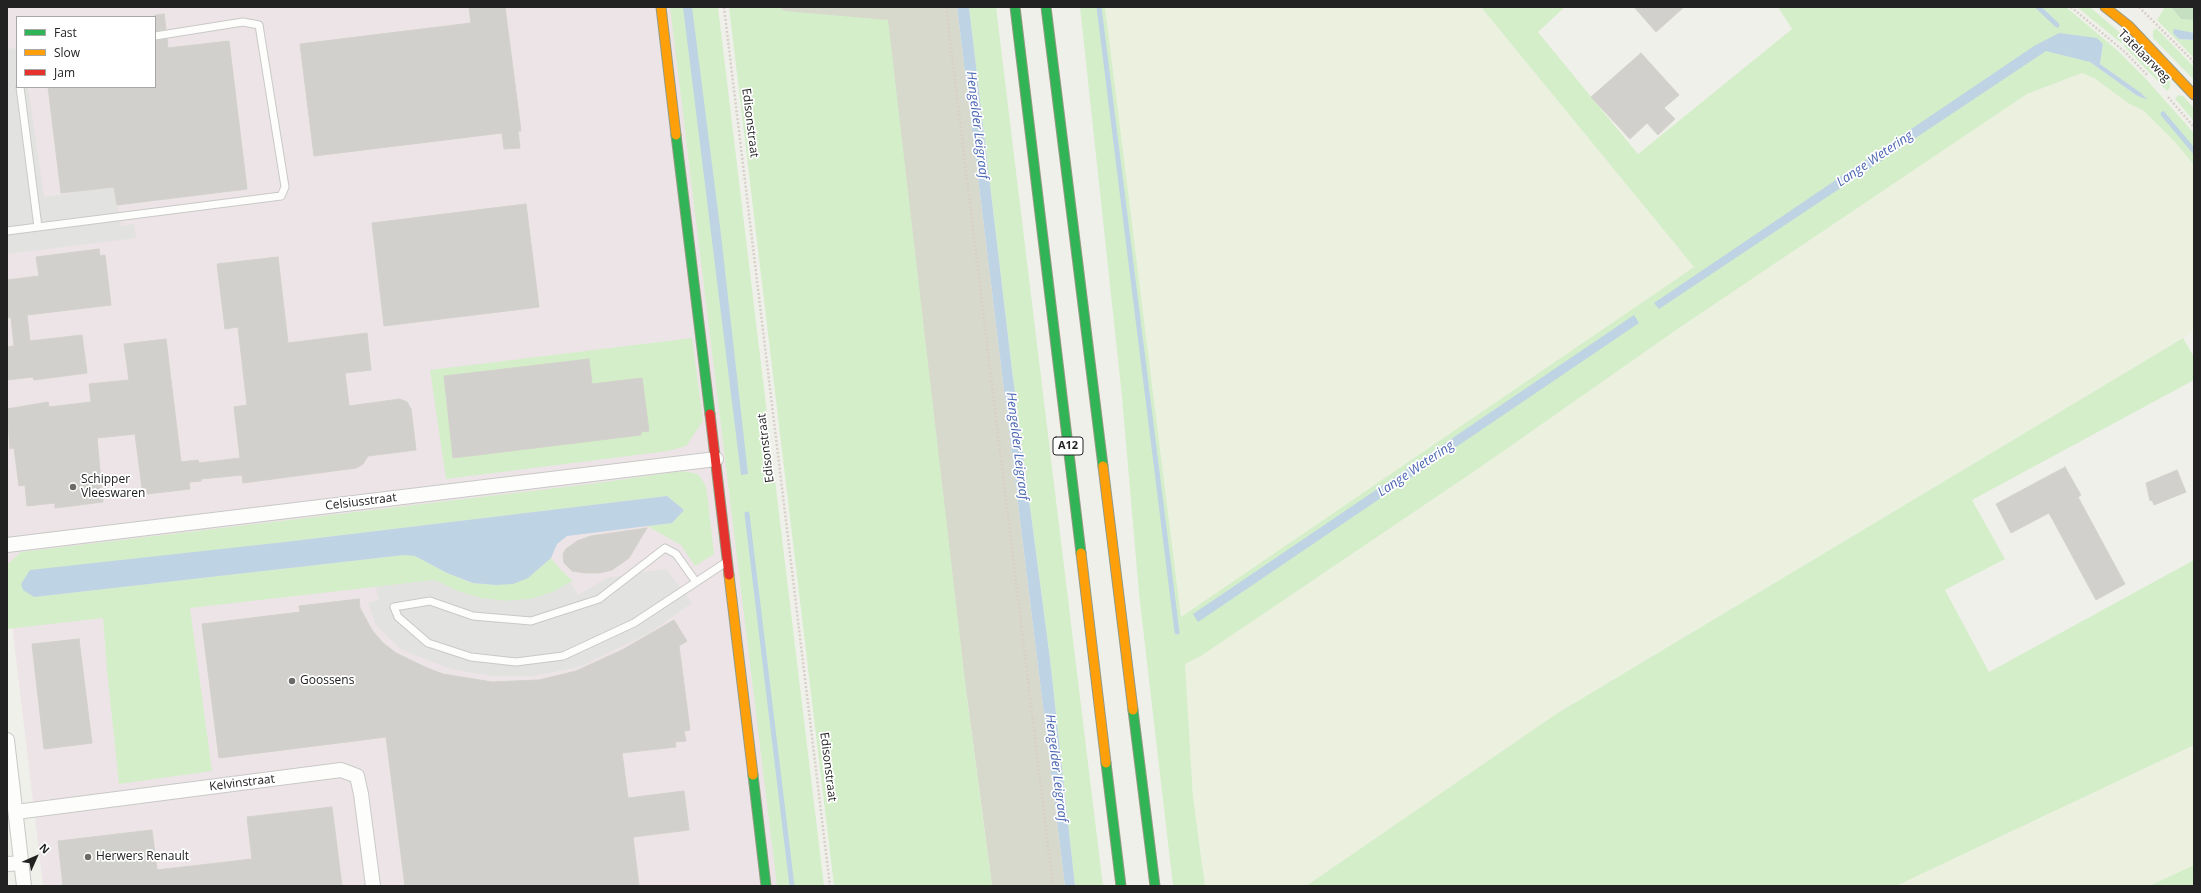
<!DOCTYPE html>
<style>
body{margin:0}
#map{position:relative;width:2201px;height:893px;overflow:hidden;background:#f0f0eb;font-family:"Open Sans",sans-serif}
canvas{display:block}
.frame{position:absolute;inset:0;border:8px solid #222;pointer-events:none}
.legend{position:absolute;left:16px;top:16px;width:140px;height:72px;box-sizing:border-box;background:#fff;border:1px solid #a7a7a7;margin:0;padding:5px 7px;list-style:none;font-size:12px;color:#222}
.legend li{display:flex;align-items:center;gap:8px;height:20px}
.legend b{width:20px;border:1px solid #a7a7a7}
.north{position:absolute;left:16px;top:837px;width:40px;height:40px;-webkit-text-stroke:3px #fff;paint-order:stroke;rotate:45deg;font-size:11px;font-weight:700;line-height:16px;text-align:center;color:#222}
.north::after{content:'';display:block;margin:auto;width:14px;height:18px;background:#222;clip-path:polygon(50% 0,100% 100%,50% 72%,0 100%)}
</style>
<div id="map">
<canvas width="2201" height="893"></canvas>
<div class="frame"></div>
<ul class="legend">
<li><b style="height:5px;background:#30b455"></b>Fast</li>
<li><b style="height:5px;background:#ff9f0a"></b>Slow</li>
<li><b style="height:5px;background:#e5322d"></b>Jam</li>
</ul>
<div class="north">N</div>
</div>
<script>
const g = document.querySelector('canvas').getContext('2d');
g.lineJoin = 'round';
function fill(path, color) {
  g.fillStyle = color;
  g.fill(path, 'evenodd');
}
function toPath(rows) {
  const path = new Path2D();
  for (const r of rows) {
    path.moveTo(r[0], r[1]);
    for (let i = 2; i < r.length; i += 2) path.lineTo(r[i], r[i + 1]);
  }
  return path;
}
function trace(path, color, width, dash) {
  g.strokeStyle = color;
  g.lineWidth = width;
  g.lineCap = dash ? 'butt' : 'round';
  g.setLineDash(dash || []);
  g.stroke(path);
}
function label(font, color, halo, rows, align = 'center') {
  g.font = font + ' "Open Sans",sans-serif';
  g.lineWidth = 3.5;
  g.setLineDash([]);
  g.textBaseline = 'middle';
  g.strokeStyle = halo;
  g.fillStyle = color;
  for (const [text, x, y, turn = 0] of rows) {
    g.save();
    g.translate(x, y);
    g.rotate((+turn || 0) * Math.PI / 180);
    g.textAlign = isNaN(turn) ? turn : align;
    if (halo) g.strokeText(text, 0, 0);
    g.fillText(text, 0, 0);
    g.restore();
  }
}
const industrial = toPath([
 [7,7,686,7,792,886,43,886,7,582],
 [17,17,155,17,155,87,17,87]
]);
const construction = toPath([
 [779,7,957,7,1065,886,992,886,967,698,783,11]
]);
const farmland = toPath([
 [1105,7,1481,7,1694,267,1181,617],
 [2082,73,2094,78,2128,103,2144,111,2175,142,2194,165,2194,331,1556,714,1306,886,1205,886,1193,797,1185,664,1201,656,1485,464,1679,328,2027,94],
 [2194,745,2194,865,2149,886,1896,886]
]);
const grass = toPath([
 [670,7,718,7,824,886,777,886],
 [729,7,779,7,784,11,888,20,967,698,992,886,834,886],
 [969,7,996,7,1103,886,1075,886,1050,659,1012,370],
 [1080,7,1105,7,1181,617,1694,267,1481,7,1565,7,1538,32,1638,154,1792,29,1778,7,2066,7,2117,50,2145,78,2194,133,2194,165,2175,142,2144,111,2128,103,2094,78,2082,73,2027,94,1679,328,1485,464,1201,656,1185,664,1193,797,1205,886,1173,886,1139,594,1122,397],
 [2062,34,2103,44,2100,64,2146,97,2136,95,2090,62,2073,56],
 [2077,7,2090,7,2126,38,2121,43],
 [2165,7,2171,7,2181,19,2194,20,2194,33,2174,30,2179,39,2194,40,2194,58,2157,20],
 [2156,28,2194,67,2194,80,2153,38,2153,31],
 [2128,40,2170,81,2170,88,2167,91,2123,45],
 [2178,95,2183,96,2194,108,2194,121,2175,99],
 [692,338,703,421,686,446,668,451,446,479,430,370],
 [2183,338,2194,357,2194,380,1972,500,2005,559,1945,590,1989,672,2194,560,2194,745,1896,886,1306,886,1556,714],
 [683,471,698,474,705,484,707,492,714,554,695,566,681,545,647,526,672,523,684,510,667,496,285,542,30,571,34,597,404,555,415,556,447,573,472,583,496,585,528,578,551,558,560,569,573,581,553,592,531,599,505,601,481,598,457,591,435,580,190,608,212,771,119,784,107,670,103,618,7,629,7,565,21,552,590,484],
 [2194,865,2194,886,2149,886]
]);
const forest = toPath([
 [2171,7,2194,7,2194,20,2181,19]
]);
const parking = toPath([
 [17,48,17,87,28,87,44,197,114,187,121,226,134,224,136,238,7,254,7,49],
 [666,569,692,603,649,633,582,666,535,676,493,676,451,669,402,650,376,625,368,603,379,600,376,587,435,580,457,591,481,598,505,601,531,599,553,592,570,582,578,595,607,578]
]);
const water = toPath([
 [683,7,692,7,721,235,748,474,741,475],
 [957,7,969,7,1012,370,1050,659,1075,886,1065,886],
 [2174,29,2194,33,2194,40,2179,39,2173,33],
 [2059,33,2097,38,2103,44,2100,64,2141,93,2148,100,2136,95,2090,62,2046,51,1659,309,1654,303,2034,46],
 [1634,315,1639,323,1198,622,1193,614],
 [667,496,684,510,672,523,567,536,557,544,551,558,528,578,513,584,496,585,473,583,447,573,415,556,404,555,34,597,23,590,21,584,30,570,285,542]
]);
const stream = toPath([
 [1099,7,1177,632],
 [2038,7,2057,25],
 [2163,114,2194,151],
 [747,514,792,886]
]);
const building = toPath([
 [469,7,505,7,521,131,518,131,520,148,504,149,502,133,314,156,300,44,471,23,469,7],
 [1634,7,1684,7,1656,32,1634,7],
 [164,14,166,29,155,31,155,15,164,14],
 [167,39,168,48,229,41,247,189,117,205,114,187,61,193,48,87,155,87,155,41,167,39],
 [1641,53,1679,95,1664,108,1675,119,1658,135,1647,123,1630,139,1591,97,1641,53],
 [526,204,539,307,384,326,372,223,526,204],
 [99,249,100,256,105,255,111,305,27,315,30,341,82,335,87,373,34,380,33,377,7,380,7,347,14,346,11,317,7,318,7,280,39,276,36,257,99,249],
 [278,257,288,343,367,333,371,370,345,373,349,406,400,399,407,402,411,409,416,450,368,456,363,464,356,468,243,483,242,475,201,479,201,481,189,482,190,489,147,494,147,488,142,488,135,434,97,438,103,502,55,508,55,503,27,506,25,485,19,486,14,448,10,449,7,409,48,402,49,407,91,402,89,384,129,380,124,344,166,339,181,462,198,460,199,463,240,458,234,407,247,405,238,327,225,329,217,264,278,257],
 [589,359,592,384,642,378,649,431,641,432,641,435,453,458,444,376,589,359],
 [2065,467,2081,495,2078,497,2125,584,2096,600,2049,513,2011,533,1996,504,2065,467],
 [2177,470,2186,492,2154,505,2152,500,2150,501,2146,483,2177,470],
 [647,528,629,558,612,570,599,573,585,573,572,571,564,563,563,554,566,549,577,541,591,536,647,528],
 [359,599,360,608,372,630,383,643,396,653,427,668,443,674,492,682,539,680,576,671,622,650,674,620,687,641,679,646,690,730,684,731,686,741,675,742,676,747,622,753,628,798,684,791,689,830,633,837,639,886,405,886,386,737,219,758,202,624,300,612,299,606,359,599],
 [79,639,92,743,44,749,32,644,79,639],
 [332,807,342,886,63,886,58,841,152,830,157,870,252,859,247,817,332,807]
]);
const path = toPath([
 [724,7,830,886],
 [946,7,1053,886],
 [2071,7,2125,52,2148,76],
 [2139,7,2194,62],
 [2168,97,2194,127]
]);
const lane = toPath([
 [20,87,38,227],
 [7,231,281,196,285,187,259,25,243,22,155,36],
 [696,582,676,554,665,548,599,599,531,621,473,616,430,601,394,607,398,617,428,643,471,657,516,662,563,656,634,623,725,563]
]);
const street = toPath([
 [7,545,716,459],
 [7,740,24,886],
 [16,812,341,770,357,776,361,794,373,886],
 [7,864,22,863]
]);
const fast = toPath([
 [1015,7,1081,553],
 [1046,7,1103,466],
 [676,135,710,414],
 [1133,710,1155,886],
 [1106,763,1121,886],
 [753,775,766,886]
]);
const slow = toPath([
 [661,7,676,135],
 [2105,7,2129,26,2194,95],
 [1103,466,1133,710],
 [1081,553,1106,763],
 [729,575,753,775]
]);
const jam = toPath([
 [710,414,729,575]
]);
const markers = [
 [73,487,4,"#6a6a68"],
 [292,681,4,"#6a6a68"],
 [88,857,4,"#6a6a68"]
];
const shields = [
 [1068,446,30]
];
const shieldNames = [
 ["A12",1068,446]
];
const streetNames = [
 ["Tatelaarweg",2144,56,45],
 ["Edisonstraat",750,123,83],
 ["Edisonstraat",766,448,-97],
 ["Celsiusstraat",361,502,-7],
 ["Edisonstraat",828,767,83],
 ["Kelvinstraat",242,783,-7]
];
const poiNames = [
 ["Schipper",81,480],
 ["Vleeswaren",81,494],
 ["Goossens",300,681],
 ["Herwers Renault",96,857]
];
const waterNames = [
 ["Hengelder Leigraaf",977,125,83],
 ["Lange Wetering",1875,159,-34],
 ["Hengelder Leigraaf",1017,446,83],
 ["Lange Wetering",1416,469,-34],
 ["Hengelder Leigraaf",1056,768,83]
];
fill(industrial, '#ede4e7');
fill(construction, '#d7d9cd');
fill(farmland, '#ecf0df');
fill(grass, '#d5eeca');
fill(forest, '#c4e0c0');
fill(parking, '#e2e2e0');
fill(water, '#bed3e3');
trace(stream, '#bed3e3', 5);
fill(building, '#d1d0cc');
trace(building, '#d3d2cc', 1);
trace(lane, '#c9c9c7', 9);
trace(street, '#c9c9c7', 16);
trace(fast, '#949b82', 11);
trace(slow, '#949b82', 11);
trace(jam, '#949b82', 11);
trace(path, '#d8cfc9', 2.5, [2, 2]);
trace(lane, '#fdfdfc', 7);
trace(street, '#fdfdfc', 14);
trace(fast, '#30b455', 9);
trace(slow, '#ff9f0a', 9);
trace(jam, '#e5322d', 9);
for (const [x, y, r, color] of markers) {
  const dot = new Path2D();
  dot.arc(x, y, r, 0, 2 * Math.PI);
  g.fillStyle = color;
  g.fill(dot);
  trace(dot, '#fff', 1.5);
}
for (const [x, y, w] of shields) {
  const box = new Path2D();
  box.roundRect(x - w / 2, y - 9, w, 18, 3);
  g.fillStyle = '#fff';
  g.fill(box);
  trace(box, '#222', 1);
}
label('bold 11px', '#222', null, shieldNames);
label('12px', '#222', '#fff', streetNames);
label('12px', '#222', '#fff', poiNames, 'left');
label('italic 13px', '#4c67b4', '#fff', waterNames);
</script>
